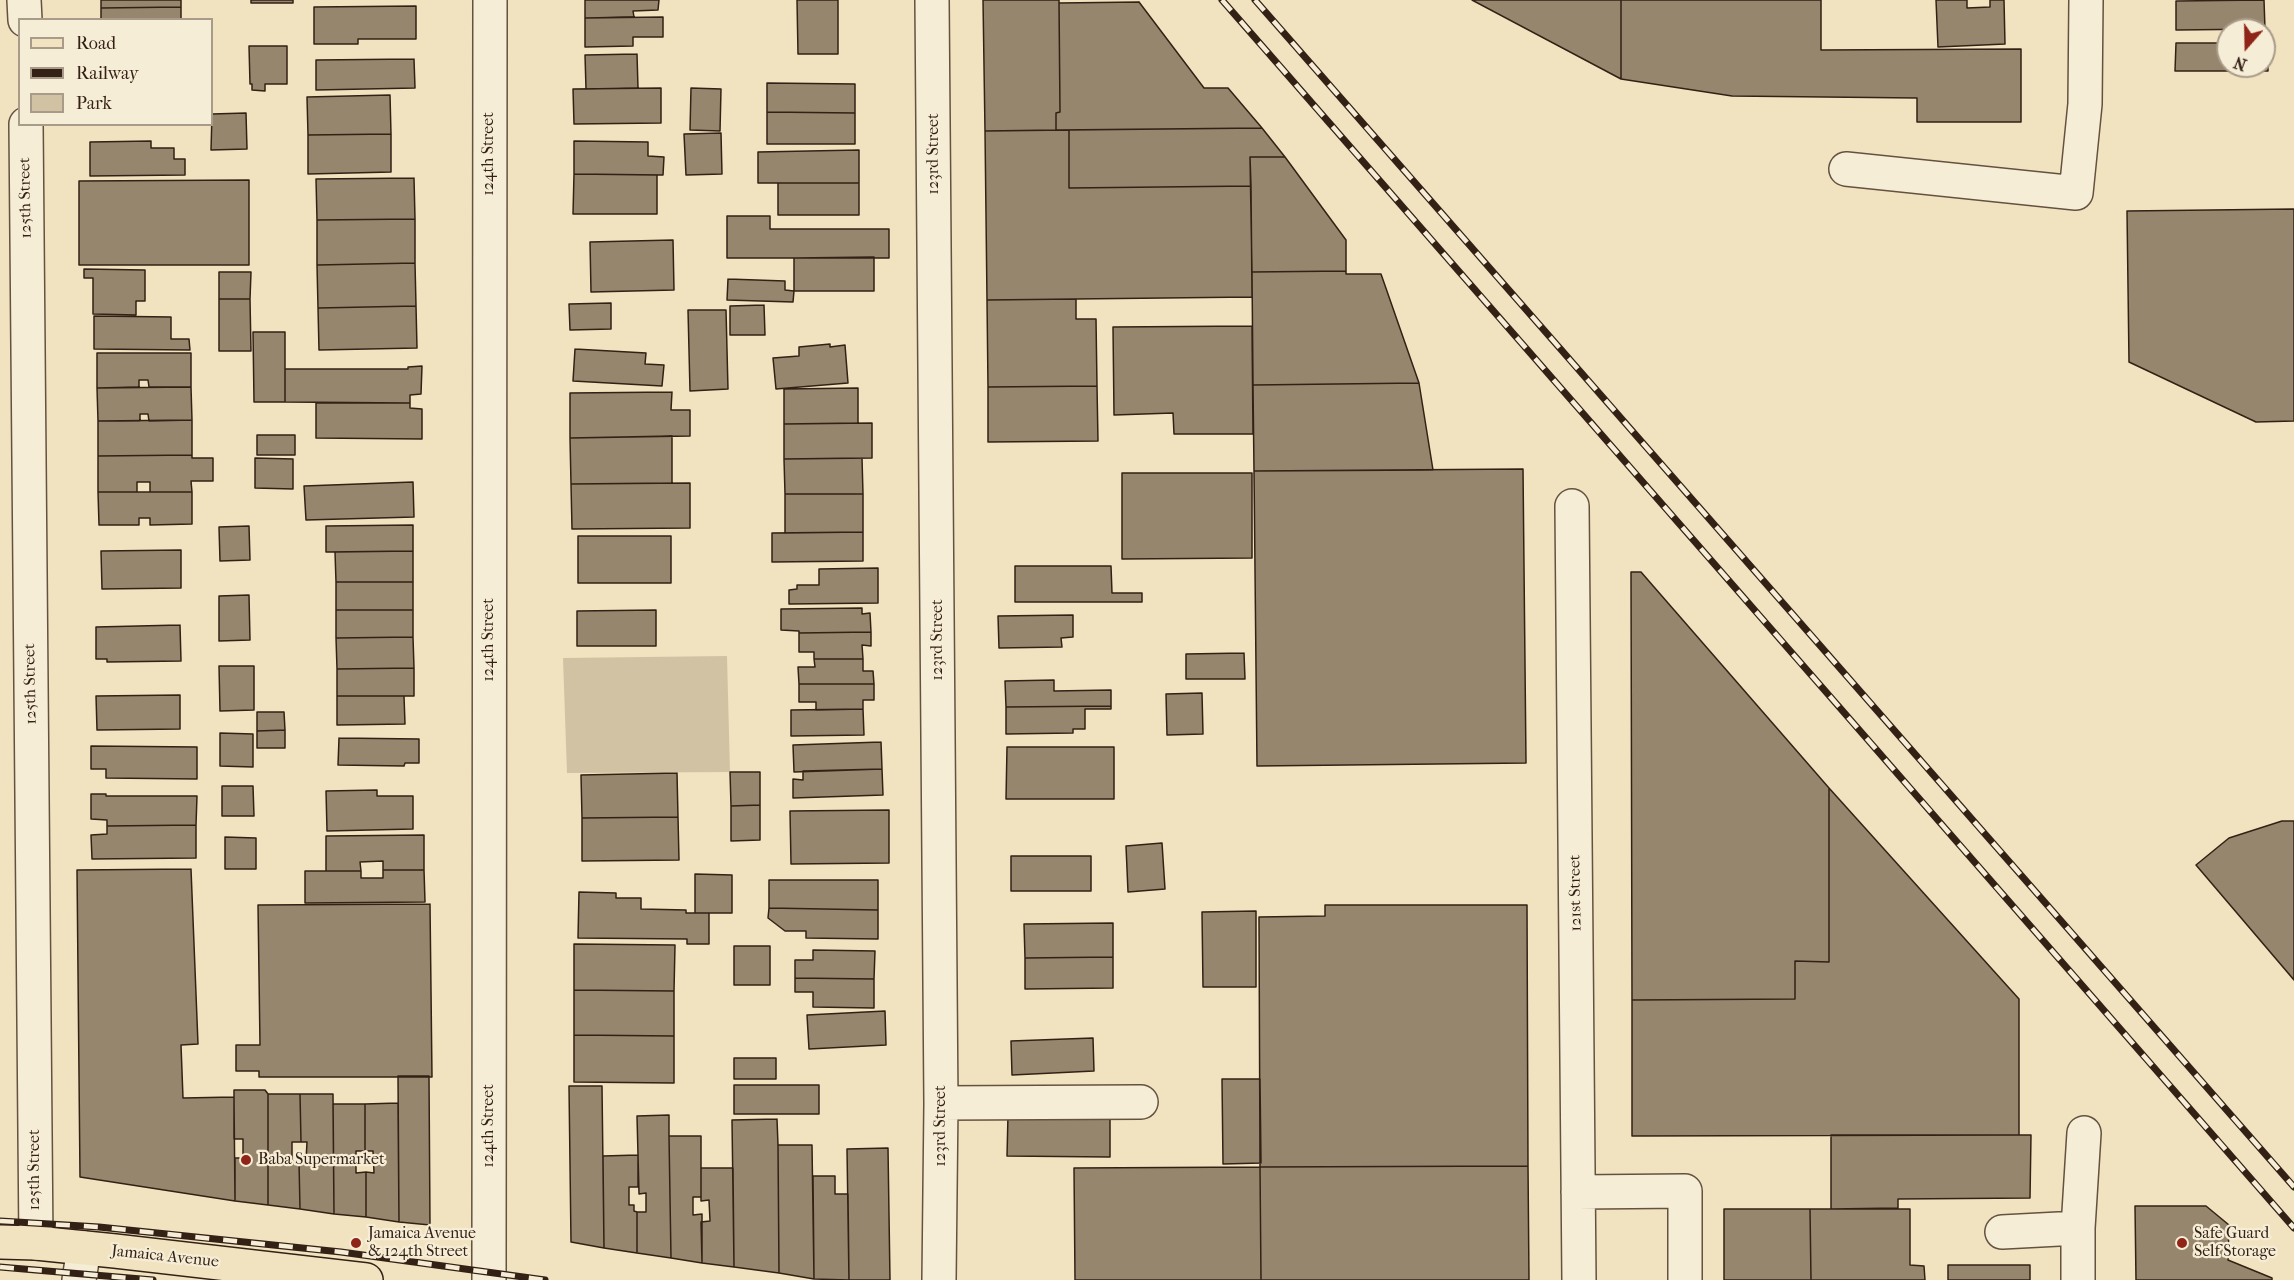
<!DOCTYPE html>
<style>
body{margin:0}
#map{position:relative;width:2294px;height:1280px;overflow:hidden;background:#f1e3c0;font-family:"IM FELL French Canon",serif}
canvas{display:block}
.legend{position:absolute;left:18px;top:18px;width:195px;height:108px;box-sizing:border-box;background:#f6edd6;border:2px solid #a89b89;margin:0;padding:8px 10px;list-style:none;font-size:18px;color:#342115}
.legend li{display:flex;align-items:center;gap:12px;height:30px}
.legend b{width:30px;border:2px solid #a89b89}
.north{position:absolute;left:2216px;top:18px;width:60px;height:60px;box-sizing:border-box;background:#f6edd6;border:2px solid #a89b89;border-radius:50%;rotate:200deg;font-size:16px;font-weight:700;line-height:24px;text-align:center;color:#342115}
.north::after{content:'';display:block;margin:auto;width:21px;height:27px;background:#8f2418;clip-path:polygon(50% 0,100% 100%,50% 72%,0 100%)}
</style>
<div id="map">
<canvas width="2294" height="1280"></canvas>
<ul class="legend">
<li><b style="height:8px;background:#f1e3c0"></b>Road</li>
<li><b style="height:8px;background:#342115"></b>Railway</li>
<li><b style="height:16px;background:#d1c2a3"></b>Park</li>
</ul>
<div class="north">N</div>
</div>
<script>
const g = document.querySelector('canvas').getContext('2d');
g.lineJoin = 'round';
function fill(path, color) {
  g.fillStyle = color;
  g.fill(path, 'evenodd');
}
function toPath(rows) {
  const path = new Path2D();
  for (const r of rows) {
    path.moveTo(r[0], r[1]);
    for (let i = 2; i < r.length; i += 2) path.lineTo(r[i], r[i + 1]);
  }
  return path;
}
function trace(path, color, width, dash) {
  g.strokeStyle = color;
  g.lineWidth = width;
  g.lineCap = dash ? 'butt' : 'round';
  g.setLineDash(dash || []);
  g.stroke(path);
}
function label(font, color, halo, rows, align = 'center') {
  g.font = font + ' "IM FELL French Canon",serif';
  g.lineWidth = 4.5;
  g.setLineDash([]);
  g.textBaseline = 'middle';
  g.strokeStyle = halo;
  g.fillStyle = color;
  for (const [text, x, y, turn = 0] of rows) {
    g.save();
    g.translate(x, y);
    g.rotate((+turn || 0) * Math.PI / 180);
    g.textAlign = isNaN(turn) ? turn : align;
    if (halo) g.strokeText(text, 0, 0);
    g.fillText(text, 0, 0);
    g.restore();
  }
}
const green = toPath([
 [727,656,730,772,567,773,563,658]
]);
const building = toPath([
 [101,0,181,0,181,7,101,8,101,0],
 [251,0,293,0,293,3,251,3,251,0],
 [585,0,659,0,658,10,633,11,634,17,585,18,585,0],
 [797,0,838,0,838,54,798,54,797,0],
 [983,0,1059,0,1060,112,1056,113,1056,130,985,131,983,0],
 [1472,0,1621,0,1621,79,1472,0],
 [1621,0,1821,0,1821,50,2021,49,2021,122,1917,122,1917,98,1732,96,1621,79,1621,0],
 [1936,0,1967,0,1967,8,1990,7,1990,0,2004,0,2005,44,1938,47,1936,0],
 [2264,0,2265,29,2176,30,2176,1,2264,0],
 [1139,2,1204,88,1228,88,1262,128,1056,130,1056,113,1060,112,1059,3,1139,2],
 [416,6,416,39,358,39,358,44,314,44,314,7,416,6],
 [181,7,181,20,101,20,101,8,181,7],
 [663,17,663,37,633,37,633,46,585,47,585,18,663,17],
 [2176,43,2228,43,2228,66,2264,66,2264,43,2268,43,2268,71,2175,71,2176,43],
 [249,46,287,46,287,84,265,84,265,91,252,90,252,84,250,84,249,46],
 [637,54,638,88,586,89,585,55,637,54],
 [414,59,415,88,316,90,316,60,414,59],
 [767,83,855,84,855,113,767,112,767,83],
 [661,88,661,123,574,124,573,89,661,88],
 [691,88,721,89,720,131,690,130,691,88],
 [390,95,391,134,308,135,307,97,390,95],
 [767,112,855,113,855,144,767,144,767,112],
 [246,113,247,149,211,150,212,114,246,113],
 [1262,128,1285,157,1250,157,1251,186,1069,188,1069,130,1262,128],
 [1069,130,1069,188,1251,186,1252,297,987,300,985,131,1069,130],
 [721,133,722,174,686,175,684,134,721,133],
 [391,134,391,172,308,174,308,135,391,134],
 [151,141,151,148,174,148,174,159,185,159,185,175,90,176,90,142,151,141],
 [574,141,648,142,648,156,664,157,663,175,574,174,574,141],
 [859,150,859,183,758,183,758,152,859,150],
 [1250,157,1285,157,1346,240,1346,271,1252,272,1250,157],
 [574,174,657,175,657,214,573,214,574,174],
 [414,178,415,219,317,220,316,179,414,178],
 [249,180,249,265,79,265,79,181,249,180],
 [778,183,859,183,859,215,778,215,778,183],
 [2294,209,2294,421,2256,422,2129,362,2127,211,2294,209],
 [727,216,770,216,770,229,889,229,889,258,727,258,727,216],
 [415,219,415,263,317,265,317,220,415,219],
 [673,240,674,290,591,292,590,242,673,240],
 [874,257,874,291,794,291,794,258,874,257],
 [415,263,416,306,318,308,317,265,415,263],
 [84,269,145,270,145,301,136,301,136,315,93,314,93,278,84,278,84,269],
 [1346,271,1346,274,1381,274,1419,383,1253,385,1252,272,1346,271],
 [219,272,251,272,250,299,219,299,219,272],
 [728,279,785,281,785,290,794,291,793,302,727,300,728,279],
 [219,299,250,299,251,351,219,351,219,299],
 [1076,299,1076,319,1096,319,1097,386,988,387,987,300,1076,299],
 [611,303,611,329,570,330,569,304,611,303],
 [764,305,765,335,730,335,730,306,764,305],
 [416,306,417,348,319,350,318,308,416,306],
 [688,310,726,310,728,389,690,391,688,310],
 [94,316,171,317,171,339,189,339,190,350,94,349,94,316],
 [1252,326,1253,434,1174,434,1173,413,1114,415,1113,327,1252,326],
 [253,332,285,332,285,402,254,402,253,332],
 [830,344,830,347,845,345,848,383,776,389,773,358,799,356,799,347,830,344],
 [575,349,646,353,645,364,664,365,662,386,573,381,575,349],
 [97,353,191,353,191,387,149,387,148,380,139,380,139,387,97,388,97,353],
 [422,366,421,394,410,395,410,403,285,402,285,369,408,369,408,367,422,366],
 [1419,383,1433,470,1254,471,1253,385,1419,383],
 [1097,386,1098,441,988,442,988,387,1097,386],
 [191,387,192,420,149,421,148,414,140,414,140,421,98,421,97,388,191,387],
 [858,388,858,423,784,424,784,389,858,388],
 [672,392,671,410,690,410,690,436,570,438,570,393,672,392],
 [316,403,410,403,410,408,422,409,422,439,316,438,316,403],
 [192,420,192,455,98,456,98,421,192,420],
 [872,423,872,458,784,459,784,424,872,423],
 [257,435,295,435,295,455,257,455,257,435],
 [672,436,672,483,571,484,570,438,672,436],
 [192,455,192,458,213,458,213,481,191,481,192,492,150,492,150,482,137,482,137,492,98,492,98,456,192,455],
 [255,458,293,459,293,489,255,488,255,458],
 [862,458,863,494,785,494,784,459,862,458],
 [1523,469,1526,763,1257,766,1254,471,1523,469],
 [1122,473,1252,473,1252,558,1122,559,1122,473],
 [413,482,414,517,306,520,304,486,413,482],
 [690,483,690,528,572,529,571,484,690,483],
 [98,492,192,492,192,524,150,525,150,518,139,518,139,525,99,525,98,492],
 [785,494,863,494,863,532,785,533,785,494],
 [413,525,413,551,326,552,326,526,413,525],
 [249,526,250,560,220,561,219,527,249,526],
 [863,532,863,561,772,562,772,533,863,532],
 [578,536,671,536,671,583,578,583,578,536],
 [181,550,181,588,102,589,101,551,181,550],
 [413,551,413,582,336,582,335,552,413,551],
 [1015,566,1111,566,1112,593,1142,593,1142,602,1015,602,1015,566],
 [878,568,878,603,789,604,789,590,797,589,797,585,819,585,819,569,878,568],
 [1631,572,1641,572,1829,788,1829,962,1795,961,1795,999,1632,1000,1631,572],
 [336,582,413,582,413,610,336,610,336,582],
 [249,595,250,640,219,641,219,596,249,595],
 [862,608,862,614,870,613,871,632,799,633,799,631,781,630,781,609,862,608],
 [336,610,413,610,413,637,336,638,336,610],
 [656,610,656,646,577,646,577,611,656,610],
 [1073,615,1073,637,1061,638,1062,647,999,648,998,616,1073,615],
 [180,625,181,661,107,662,107,659,96,659,96,627,180,625],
 [871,632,871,646,862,645,863,659,814,659,814,652,799,652,799,633,871,632],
 [413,637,414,668,337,669,336,638,413,637],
 [1244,653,1245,679,1186,679,1186,654,1244,653],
 [814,659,863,659,863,671,873,671,874,684,799,684,798,667,815,667,814,659],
 [219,666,254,666,254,710,220,711,219,666],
 [414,668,414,696,337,696,337,669,414,668],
 [1054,680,1054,691,1111,690,1111,706,1006,707,1005,681,1054,680],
 [799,684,874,684,874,700,863,700,863,709,816,710,816,702,799,702,799,684],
 [1202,693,1203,734,1167,735,1166,694,1202,693],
 [180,695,180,729,97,730,96,696,180,695],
 [337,696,404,696,405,724,337,725,337,696],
 [1111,706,1111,709,1085,709,1085,729,1073,729,1073,733,1006,734,1006,707,1111,706],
 [863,709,864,735,791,736,791,710,863,709],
 [257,712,284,712,285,730,257,731,257,712],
 [285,730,285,748,257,748,257,731,285,730],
 [220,733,253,734,253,767,220,766,220,733],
 [339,738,419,739,419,763,405,763,404,766,338,765,339,738],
 [881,742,882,769,794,772,793,745,881,742],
 [91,746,197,747,197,779,106,778,106,769,91,769,91,746],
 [1007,747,1114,747,1114,799,1006,799,1007,747],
 [882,769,883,795,793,798,793,779,803,780,803,771,882,769],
 [730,772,760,772,760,805,731,806,730,772],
 [677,773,678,817,582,818,581,775,677,773],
 [222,786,253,786,254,816,222,816,222,786],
 [1829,788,2019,999,2019,1135,1632,1136,1632,1000,1795,999,1795,961,1829,962,1829,788],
 [377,790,377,796,413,796,413,829,327,831,326,791,377,790],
 [91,794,106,794,106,796,197,796,196,825,107,826,107,820,91,819,91,794],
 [760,805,760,840,731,841,731,806,760,805],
 [889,810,889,863,791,864,790,811,889,810],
 [678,817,679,860,582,861,582,818,678,817],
 [2282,821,2294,821,2294,980,2196,865,2229,838,2282,821],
 [196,825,196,858,92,859,91,835,107,834,107,826,196,825],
 [424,835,424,870,383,870,383,861,360,862,361,871,326,871,326,836,424,835],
 [225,837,256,838,256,869,225,869,225,837],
 [1162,843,1165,889,1128,892,1126,846,1162,843],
 [1011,856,1091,856,1091,891,1011,891,1011,856],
 [191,869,198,1044,181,1045,183,1098,234,1097,235,1201,80,1177,77,870,191,869],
 [383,870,424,870,425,902,305,903,305,871,361,871,361,878,383,878,383,870],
 [695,874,732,875,732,913,695,913,695,874],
 [769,880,878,880,878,910,769,908,769,880],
 [579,892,616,893,616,898,641,898,641,909,686,910,686,913,709,913,709,944,687,944,687,939,578,938,579,892],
 [430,904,432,1077,259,1077,259,1071,236,1071,236,1045,260,1045,258,905,430,904],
 [1325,905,1527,905,1528,1166,1260,1167,1259,917,1325,916,1325,905],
 [769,908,878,910,878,939,806,938,806,931,785,931,768,918,769,908],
 [1256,911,1256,987,1203,987,1202,912,1256,911],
 [1113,923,1113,957,1025,958,1024,924,1113,923],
 [574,944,675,945,674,991,574,990,574,944],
 [734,946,770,946,770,985,734,985,734,946],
 [813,950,875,951,874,979,795,978,795,960,813,960,813,950],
 [1113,957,1113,988,1025,989,1025,958,1113,957],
 [795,978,874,979,874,1008,813,1007,813,992,795,992,795,978],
 [574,990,674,991,674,1036,574,1035,574,990],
 [885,1011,886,1045,809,1049,807,1015,885,1011],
 [574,1035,674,1036,674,1083,574,1082,574,1035],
 [1093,1038,1094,1071,1012,1075,1011,1041,1093,1038],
 [734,1058,776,1058,776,1079,734,1079,734,1058],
 [398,1076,429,1076,430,1225,399,1222,398,1076],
 [1222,1079,1260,1079,1261,1163,1223,1164,1222,1079],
 [734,1085,819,1085,819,1114,734,1114,734,1085],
 [569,1086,602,1086,604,1248,571,1242,569,1086],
 [234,1090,265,1090,268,1094,268,1205,235,1201,235,1158,243,1158,243,1139,234,1139,234,1090],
 [268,1094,300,1094,301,1142,292,1142,292,1161,299,1161,300,1209,268,1205,268,1094],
 [300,1094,333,1094,334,1214,300,1209,299,1161,306,1161,307,1142,301,1142,300,1094],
 [398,1103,399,1222,366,1217,366,1172,374,1173,373,1151,365,1151,365,1104,398,1103],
 [333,1104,365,1104,365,1151,356,1151,356,1173,366,1172,366,1217,334,1214,333,1104],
 [669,1115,669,1136,671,1258,637,1253,637,1212,646,1212,646,1193,639,1194,637,1116,669,1115],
 [1008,1115,1110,1117,1110,1157,1007,1156,1008,1115],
 [777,1119,778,1145,779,1273,734,1267,732,1120,777,1119],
 [1831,1135,2031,1135,2030,1198,1898,1199,1898,1208,1831,1209,1831,1135],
 [669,1136,701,1136,701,1197,693,1197,693,1215,702,1214,702,1263,671,1258,669,1136],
 [778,1145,812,1145,814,1279,779,1273,778,1145],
 [888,1148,890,1280,849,1280,847,1149,888,1148],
 [638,1155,638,1187,629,1187,629,1205,634,1205,634,1211,637,1212,637,1253,604,1248,603,1156,638,1155],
 [1528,1166,1529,1280,1261,1280,1260,1167,1528,1166],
 [1260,1167,1261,1280,1075,1280,1074,1168,1260,1167],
 [701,1168,733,1168,734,1267,702,1263,701,1222,710,1221,709,1200,701,1201,701,1168],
 [813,1176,835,1176,835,1194,848,1194,849,1280,814,1279,813,1176],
 [2135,1206,2206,1206,2229,1225,2228,1260,2272,1278,2272,1280,2136,1280,2135,1206],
 [1724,1209,1810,1209,1811,1280,1724,1280,1724,1209],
 [1810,1209,1910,1209,1910,1265,1924,1266,1925,1280,1811,1280,1810,1209],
 [1948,1265,2030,1265,2030,1280,1948,1280,1948,1265]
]);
const minor = toPath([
 [24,0,25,20],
 [932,0,941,1103,939,1280],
 [26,124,36,1243],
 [1846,169,2076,193,2085,104,2086,0],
 [1572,506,1579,1280],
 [941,1103,1141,1102],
 [1578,1192,1685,1191,1685,1280],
 [2002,1232,2078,1228],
 [79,1280,84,1248],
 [489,1280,490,0],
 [2078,1280,2078,1228,2084,1133]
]);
const major = toPath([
 [0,1242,36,1243,115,1251,366,1280]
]);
const rail = toPath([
 [1222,0,2294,1228],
 [1255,0,2294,1187],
 [0,1221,99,1227,341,1252,545,1280],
 [0,1267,153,1280]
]);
const markers = [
 [246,1160,6,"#8f2418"],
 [356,1243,6,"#8f2418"],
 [2182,1243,6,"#8f2418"]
];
const streetNames = [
 ["124th Street",489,154,-90],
 ["123rd Street",934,154,-90],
 ["125th Street",26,198,-91],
 ["124th Street",489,640,-90],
 ["123rd Street",938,640,-90],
 ["125th Street",31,684,-91],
 ["121st Street",1576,893,-91],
 ["124th Street",489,1126,-90],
 ["123rd Street",941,1126,-90],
 ["125th Street",35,1170,-90],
 ["Jamaica Avenue",165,1257,6]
];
const poiNames = [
 ["Baba Supermarket",258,1160],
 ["Jamaica Avenue",368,1234],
 ["& 124th Street",368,1252],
 ["Safe Guard",2194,1234],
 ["Self Storage",2194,1252]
];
fill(green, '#d1c2a3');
fill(building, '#96866e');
trace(building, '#342115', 1.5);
trace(minor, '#635240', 36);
trace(major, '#342115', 36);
trace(minor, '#f6edd6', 33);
trace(major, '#f1e3c0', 33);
trace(rail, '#342115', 7);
trace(rail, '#f6edd6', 4.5, [14]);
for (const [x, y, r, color] of markers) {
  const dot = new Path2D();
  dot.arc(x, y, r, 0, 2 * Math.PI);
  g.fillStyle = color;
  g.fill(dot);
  trace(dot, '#f6edd6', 2);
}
label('16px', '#342115', '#f6edd6', streetNames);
label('16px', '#342115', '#f6edd6', poiNames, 'left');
</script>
